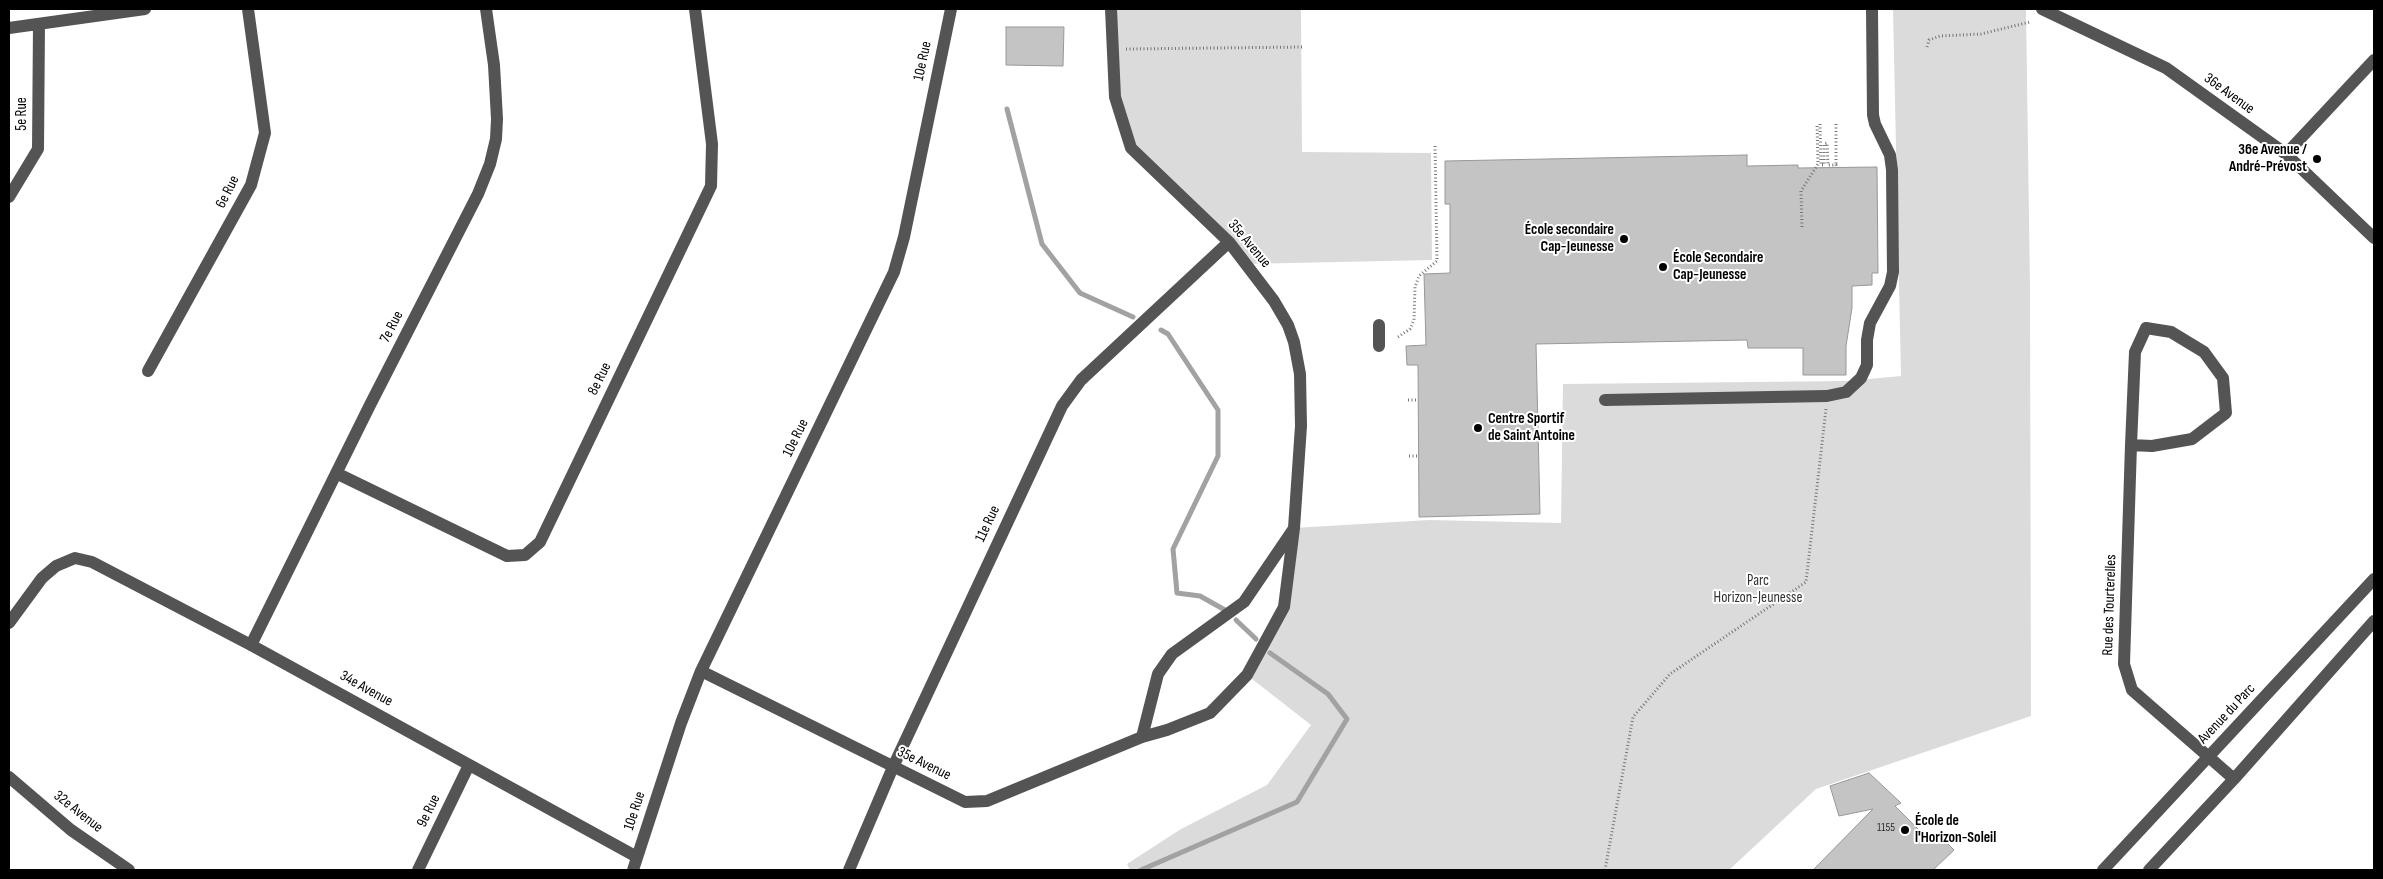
<!DOCTYPE html>
<meta charset="utf-8">
<style>
body{margin:0}
#map{position:relative;width:2383px;height:879px;overflow:hidden;background:#fff;font-family:"Sofia Sans Condensed",sans-serif}
canvas{display:block}
.frame{position:absolute;inset:0;border:10px solid #000;pointer-events:none}
</style>
<div id="map">
<canvas width="2383" height="879"></canvas>
<div class="frame"></div>
</div>
<script>
const g = document.querySelector('canvas').getContext('2d');
g.lineJoin = 'round';
function fill(path, color) {
  g.fillStyle = color;
  g.fill(path, 'evenodd');
}
function toPath(rows) {
  const path = new Path2D();
  for (const r of rows) {
    path.moveTo(r[0], r[1]);
    for (let i = 2; i < r.length; i += 2) path.lineTo(r[i], r[i + 1]);
  }
  return path;
}
function trace(path, color, width, dash) {
  g.strokeStyle = color;
  g.lineWidth = width;
  g.lineCap = dash ? 'butt' : 'round';
  g.setLineDash(dash || []);
  g.stroke(path);
}
function label(font, color, halo, rows, align = 'center') {
  g.font = font + ' "Sofia Sans Condensed",sans-serif';
  g.lineWidth = 4;
  g.setLineDash([]);
  g.textBaseline = 'middle';
  g.strokeStyle = halo;
  g.fillStyle = color;
  for (const [text, x, y, turn = 0] of rows) {
    g.save();
    g.translate(x, y);
    g.rotate((+turn || 0) * Math.PI / 180);
    g.textAlign = isNaN(turn) ? turn : align;
    if (halo) g.strokeText(text, 0, 0);
    g.fillText(text, 0, 0);
    g.restore();
  }
}
const green = toPath([
 [1111,9,1301,9,1302,152,1431,153,1432,260,1245,264,1131,148,1115,97],
 [1893,9,2026,9,2030,287,2031,716,1816,789,1729,870,1130,870,1127,864,1181,829,1267,785,1311,725,1247,675,1284,607,1294,528,1429,520,1561,523,1563,384,1848,381,1901,376]
]);
const stream = toPath([
 [1007,109,1042,244,1080,293,1133,317],
 [1161,330,1168,334,1218,410,1218,456,1173,549,1177,593,1200,596,1225,610],
 [1236,620,1256,639],
 [1141,870,1297,802,1347,719,1328,694,1270,653]
]);
const building = toPath([
 [1006,27,1064,27,1063,66,1006,65,1006,27],
 [1747,155,1747,166,1798,165,1798,168,1877,167,1878,273,1872,273,1872,285,1852,286,1852,308,1846,346,1846,375,1803,375,1803,348,1748,348,1747,340,1536,344,1540,514,1419,517,1418,365,1407,365,1406,346,1426,345,1424,274,1450,273,1450,204,1445,204,1445,161,1747,155],
 [1869,773,1901,803,1895,806,1933,844,1940,836,1954,850,1933,870,1813,870,1873,809,1839,816,1830,786,1869,773]
]);
const path = toPath([
 [1927,47,1929,40,1940,36,1981,34,2030,22],
 [1126,49,1303,47],
 [1820,124,1821,165,1824,165,1824,144,1827,143,1828,165,1836,165,1836,168],
 [1836,124,1836,165],
 [1802,227,1801,191,1818,164,1817,124],
 [1398,337,1410,329,1414,320,1415,287,1419,276,1437,261,1435,144],
 [1408,400,1418,400],
 [1409,456,1419,456],
 [1605,870,1633,717,1670,674,1806,582,1826,409]
]);
const minor = toPath([
 [2042,9,2166,68,2286,154,2374,238],
 [9,28,145,9],
 [2286,154,2374,60],
 [9,197,38,149,39,24],
 [1379,325,1379,346],
 [148,371,251,185,265,133,248,9],
 [1605,400,1827,396,1846,392,1861,378,1867,365,1867,340,1870,323,1890,286,1893,272,1892,170,1890,155,1875,124,1873,115,1872,9],
 [2131,445,2152,446,2192,439,2226,413,2223,378,2204,352,2171,332,2146,328,2135,352,2131,445,2124,664,2132,690,2234,779],
 [336,473,507,556,525,555,540,542,711,186,712,144,695,9],
 [9,623,42,578,56,566,75,558,92,562,251,645,637,857],
 [251,645,370,405,478,194,490,164,496,139,497,119,494,65,486,9],
 [701,671,965,802,987,801,1142,737,1167,730,1210,713,1247,675,1284,607,1294,528,1301,426,1300,374,1294,342,1288,325,1274,301,1229,242,1131,148,1115,97,1111,9],
 [1142,737,1158,674,1172,654,1244,602,1293,530],
 [9,777,71,830,129,870],
 [418,870,469,765],
 [633,870,681,723,701,671,894,272,904,237,951,9],
 [849,870,893,767,1062,406,1081,380,1229,242],
 [2103,870,2374,579],
 [2149,870,2234,779,2374,621]
]);
const markers = [
 [2317,159,5,"#000"],
 [1624,239,5,"#000"],
 [1663,267,5,"#000"],
 [1478,428,5,"#000"],
 [1905,830,5,"#000"]
];
const numberNames = [
 ["1155",1886,828]
];
const streetNames = [
 ["10e Rue",923,61,-78],
 ["36e Avenue",2229,94,36],
 ["5e Rue",22,114,-90],
 ["6e Rue",228,192,-63],
 ["35e Avenue",1249,244,50],
 ["7e Rue",392,327,-63],
 ["8e Rue",600,379,-64],
 ["10e Rue",796,438,-64],
 ["11e Rue",988,524,-65],
 ["Rue des Tourterelles",2110,605,-88],
 ["34e Avenue",366,689,29],
 ["Avenue du Parc",2227,714,-47],
 ["35e Avenue",924,764,26],
 ["9e Rue",429,811,-64],
 ["10e Rue",635,811,-72],
 ["32e Avenue",78,812,38]
];
const poiNames = [
 ["36e Avenue /",2307,150,"right"],
 ["André-Prévost",2307,167,"right"],
 ["École secondaire",1614,230,"right"],
 ["Cap-Jeunesse",1614,247,"right"],
 ["École Secondaire",1673,258],
 ["Cap-Jeunesse",1673,275],
 ["Centre Sportif",1488,419],
 ["de Saint Antoine",1488,436],
 ["École de",1915,821],
 ["l'Horizon-Soleil",1915,838]
];
const parkNames = [
 ["Parc",1758,581],
 ["Horizon-Jeunesse",1758,598]
];
fill(green, '#dbdbdb');
trace(stream, '#a2a2a2', 5);
fill(building, '#c4c4c4');
trace(building, '#989898', 1);
trace(path, '#767676', 3, [1, 2.5]);
trace(minor, '#545454', 12);
for (const [x, y, r, color] of markers) {
  const dot = new Path2D();
  dot.arc(x, y, r, 0, 2 * Math.PI);
  g.fillStyle = color;
  g.fill(dot);
  trace(dot, '#fff', 2);
}
label('12px', '#313131', null, numberNames);
label('15px', '#000', '#fff', streetNames);
label('bold 15px', '#000', '#fff', poiNames, 'left');
label('15px', '#323232', '#fff', parkNames);
</script>
